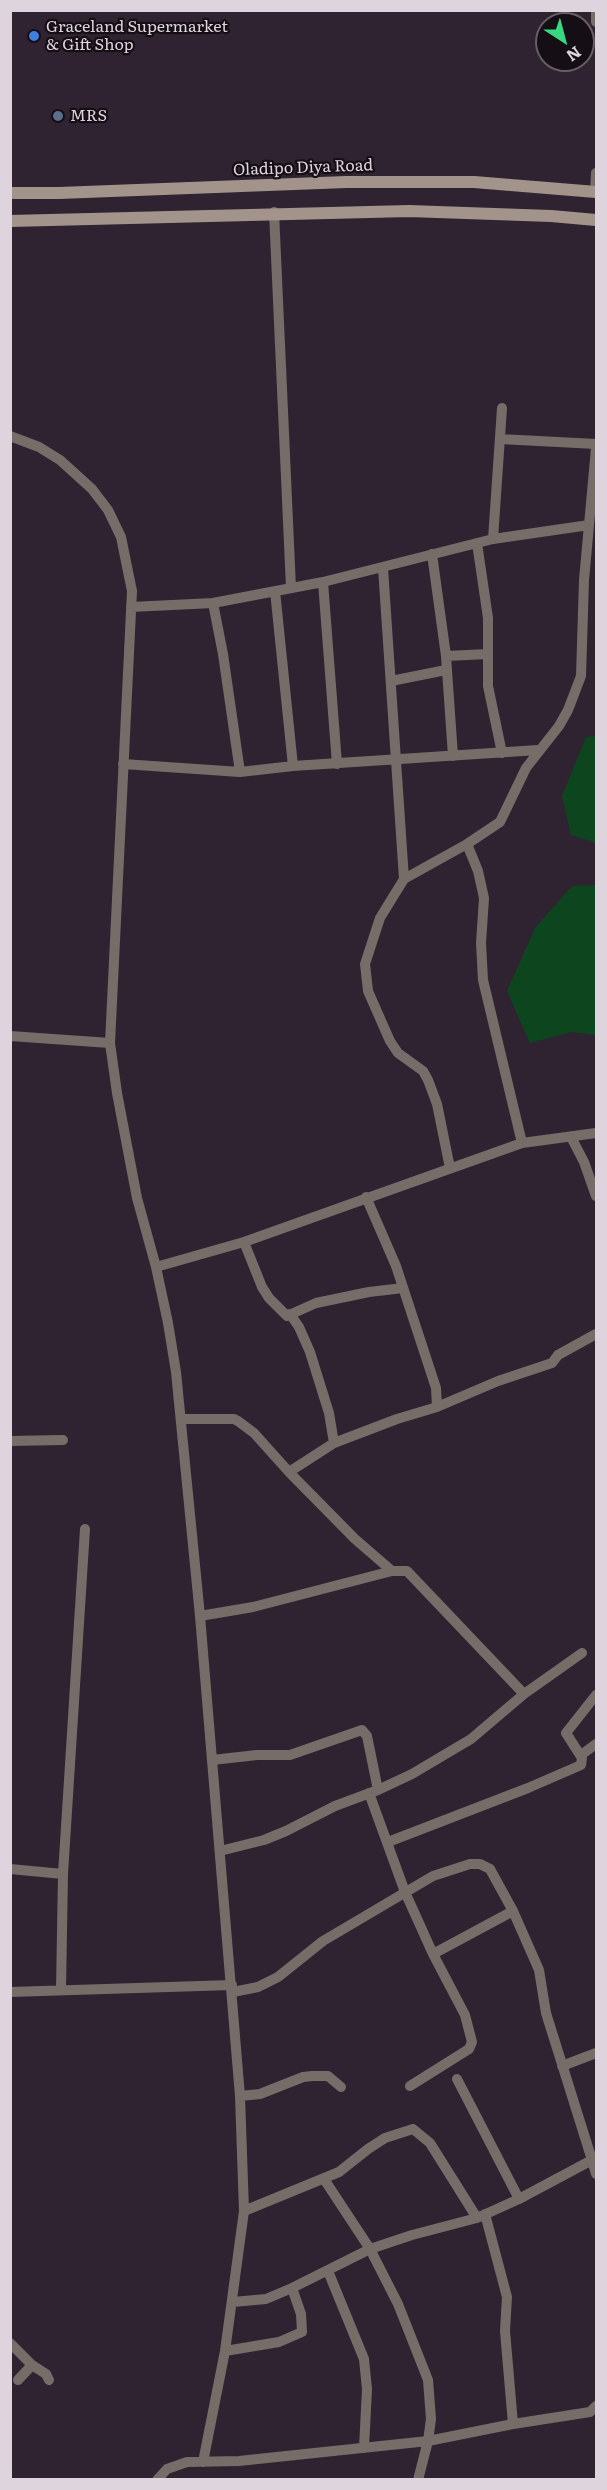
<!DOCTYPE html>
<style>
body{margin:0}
#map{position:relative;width:607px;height:2490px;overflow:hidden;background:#302331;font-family:Literata,serif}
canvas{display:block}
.frame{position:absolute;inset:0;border:12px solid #ded4dd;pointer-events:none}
.north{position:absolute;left:535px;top:12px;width:60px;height:60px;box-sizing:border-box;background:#150f15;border:2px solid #655e65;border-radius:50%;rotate:144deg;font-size:16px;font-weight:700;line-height:24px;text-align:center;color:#ded4dd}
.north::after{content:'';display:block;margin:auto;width:21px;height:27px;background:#36d881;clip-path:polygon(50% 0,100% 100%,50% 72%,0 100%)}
</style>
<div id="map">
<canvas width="607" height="2490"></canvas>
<div class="frame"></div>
<div class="north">N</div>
</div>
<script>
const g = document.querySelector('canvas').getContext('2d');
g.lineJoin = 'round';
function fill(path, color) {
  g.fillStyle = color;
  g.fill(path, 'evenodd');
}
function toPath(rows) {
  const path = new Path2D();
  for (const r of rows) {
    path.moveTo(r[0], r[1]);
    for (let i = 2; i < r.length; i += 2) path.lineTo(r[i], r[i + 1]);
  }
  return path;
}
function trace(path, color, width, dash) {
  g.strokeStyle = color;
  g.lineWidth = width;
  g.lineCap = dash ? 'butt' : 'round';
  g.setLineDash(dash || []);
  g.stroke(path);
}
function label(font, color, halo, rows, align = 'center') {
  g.font = font + ' Literata,serif';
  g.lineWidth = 4.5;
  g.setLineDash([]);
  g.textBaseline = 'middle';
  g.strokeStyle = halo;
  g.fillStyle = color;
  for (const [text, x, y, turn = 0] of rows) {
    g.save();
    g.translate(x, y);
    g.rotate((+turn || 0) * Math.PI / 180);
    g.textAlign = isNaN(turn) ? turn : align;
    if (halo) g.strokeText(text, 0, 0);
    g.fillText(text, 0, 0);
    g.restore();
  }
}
const green = toPath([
 [596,736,596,843,571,835,562,796,586,737],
 [596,885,596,1035,571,1032,530,1043,507,991,535,928,572,886]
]);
const street = toPath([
 [596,10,596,22],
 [595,192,596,173],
 [274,212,291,588],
 [10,436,39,447,60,460,92,489,108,510,121,537,132,591,110,1043,117,1093,137,1198,156,1267,168,1323,176,1372,200,1616,240,2096,244,2211,225,2351,203,2462],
 [500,439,596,444],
 [493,539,502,408],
 [477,543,488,618,488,686,502,753],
 [432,554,446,656,453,756],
 [383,568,404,879],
 [323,582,337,764],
 [275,591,293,766],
 [213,603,223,654,240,772],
 [131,607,213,603,323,582,493,539,589,525],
 [446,656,488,654],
 [391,681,446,670],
 [123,764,240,772,293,766,538,750],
 [467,844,478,871,484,898,481,943,483,980,522,1143],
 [10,1036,110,1043],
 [571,1137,584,1162,596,1196],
 [450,1168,437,1104,428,1080,423,1071,398,1053,390,1041,368,991,365,964,380,918,404,879,467,844,500,822,526,768,559,726,568,710,581,676,584,580,596,448],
 [366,1197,396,1266,436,1388,437,1407],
 [244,1242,262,1287,269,1298,287,1316,316,1303,369,1292,403,1288],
 [156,1267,244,1242,522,1143,596,1133],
 [290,1314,299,1327,310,1352,329,1413,334,1443],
 [181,1419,234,1419,238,1421,254,1433,289,1472,334,1443,397,1419,437,1407,498,1381,552,1363,558,1355,596,1334],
 [10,1441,63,1440],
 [289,1472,355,1539,392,1571],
 [200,1616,253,1607,392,1571,407,1571,524,1694],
 [581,1755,596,1744],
 [212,1760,257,1755,290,1755,362,1730,367,1736,378,1790],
 [369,1793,405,1892,433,1954,465,2015,472,2042,469,2049,410,2086],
 [388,1842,528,1788,581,1765,582,1758,566,1733,596,1695],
 [220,1851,264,1840,286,1831,335,1806,378,1790,412,1774,471,1739,524,1694,582,1653],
 [10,1869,63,1874],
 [433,1954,513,1911],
 [61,1989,63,1874,85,1529],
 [10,1992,232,1985],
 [233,1992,258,1987,278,1977,323,1941,433,1876,470,1864,480,1864,490,1869,513,1911,539,1970,546,2013,592,2160],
 [562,2066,596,2053],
 [457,2079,519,2199],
 [240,2096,260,2094,303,2077,312,2076,328,2076,341,2087],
 [324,2179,370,2249,398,2304,428,2380,431,2419,428,2441,418,2480],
 [244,2211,339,2172,368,2149,385,2138,413,2129,430,2143,477,2218],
 [485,2214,507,2297,505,2331,513,2424],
 [328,2271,364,2359,367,2389,364,2448],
 [233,2302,266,2299,292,2288,370,2249,412,2235,477,2218,519,2199,592,2160,596,2174],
 [10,2343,32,2365,18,2380],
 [225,2351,279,2342,302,2332,301,2314,292,2288],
 [32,2365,46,2374,49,2380],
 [157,2480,167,2469,187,2462,239,2461,428,2441,513,2424,590,2412,596,2406]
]);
const secondary = toPath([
 [10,193,59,193,346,182,474,182,596,192],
 [10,221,409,211,551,216,596,220]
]);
const markers = [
 [34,36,6,"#3f7fe0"],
 [58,116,6,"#5c6f8a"]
];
const poiNames = [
 ["Graceland Supermarket",46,27],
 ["& Gift Shop",46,45],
 ["MRS",70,116]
];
const streetNames = [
 ["Oladipo Diya Road",303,168,-2]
];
fill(green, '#0d461e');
trace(street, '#766d68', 10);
trace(secondary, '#a3948b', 12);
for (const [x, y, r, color] of markers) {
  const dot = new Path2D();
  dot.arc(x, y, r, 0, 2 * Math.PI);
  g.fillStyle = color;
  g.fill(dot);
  trace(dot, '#150f15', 2);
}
label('16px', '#ded4dd', '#150f15', poiNames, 'left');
label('16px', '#ded4dd', '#150f15', streetNames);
</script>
